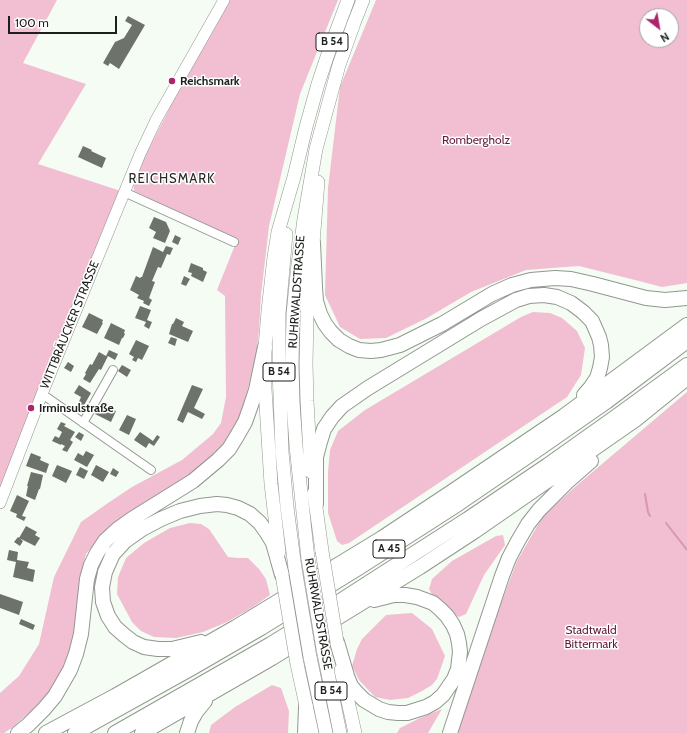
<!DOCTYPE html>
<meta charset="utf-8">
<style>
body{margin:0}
#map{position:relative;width:687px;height:733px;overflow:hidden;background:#f5fcf3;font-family:Cabin,sans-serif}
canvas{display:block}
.north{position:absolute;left:639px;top:8px;width:40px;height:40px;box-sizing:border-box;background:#fff;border:1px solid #a4a5a4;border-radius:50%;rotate:149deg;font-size:11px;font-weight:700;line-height:16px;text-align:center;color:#1c1f1b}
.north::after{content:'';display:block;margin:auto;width:14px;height:18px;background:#ac256a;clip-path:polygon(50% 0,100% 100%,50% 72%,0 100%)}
.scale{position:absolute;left:8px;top:16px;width:109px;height:18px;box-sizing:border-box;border:2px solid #1c1f1b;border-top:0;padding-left:5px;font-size:12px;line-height:14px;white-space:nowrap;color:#1c1f1b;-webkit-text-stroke:3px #fff;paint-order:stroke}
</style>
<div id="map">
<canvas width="687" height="733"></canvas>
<div class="north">N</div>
<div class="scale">100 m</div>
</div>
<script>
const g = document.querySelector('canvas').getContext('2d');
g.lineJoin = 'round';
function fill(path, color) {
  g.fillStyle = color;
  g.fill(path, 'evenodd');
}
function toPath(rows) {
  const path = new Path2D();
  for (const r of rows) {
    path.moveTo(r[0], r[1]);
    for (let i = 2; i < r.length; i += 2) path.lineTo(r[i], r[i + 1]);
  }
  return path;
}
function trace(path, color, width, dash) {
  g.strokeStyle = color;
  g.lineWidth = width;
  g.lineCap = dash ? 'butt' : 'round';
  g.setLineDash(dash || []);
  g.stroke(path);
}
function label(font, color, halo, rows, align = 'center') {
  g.font = font + ' Cabin,sans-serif';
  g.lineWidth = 3;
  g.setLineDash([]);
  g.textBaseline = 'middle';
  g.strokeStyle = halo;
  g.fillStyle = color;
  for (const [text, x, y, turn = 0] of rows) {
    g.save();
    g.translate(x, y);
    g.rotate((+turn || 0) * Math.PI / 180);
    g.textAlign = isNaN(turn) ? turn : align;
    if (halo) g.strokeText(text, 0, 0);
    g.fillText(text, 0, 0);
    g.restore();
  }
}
const green = toPath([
 [0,0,57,0,23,63,86,84,38,164,124,192,0,503],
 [228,0,338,0,300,94,269,226,261,295,259,329,257,351,241,417,228,440,212,458,197,471,138,507,111,525,86,554,81,575,73,640,68,658,59,678,48,694,31,711,10,729,4,733,0,733,0,693,19,676,39,644,54,577,81,522,108,503,132,487,182,460,213,434,221,423,226,397,225,296,217,290,237,240,134,191,133,180,197,54],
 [376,0,687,0,687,283,662,287,639,281,579,266,526,270,471,292,427,318,386,338,360,339,340,327,325,295,328,188,340,87],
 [647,16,671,16,671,40,647,40],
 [533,312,550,313,562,318,577,331,585,348,581,375,567,397,349,543,342,545,337,541,328,513,328,472,330,450,338,431,365,410,521,317],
 [687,392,687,733,458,733,491,629,517,561,543,516,576,486],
 [190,523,201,524,209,529,228,557,238,558,248,558,259,569,266,579,270,595,253,607,227,622,203,632,176,638,154,637,141,631,132,622,117,594,118,577,126,558,144,543,170,528],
 [503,535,505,545,484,575,466,614,459,617,453,614,435,600,429,589,432,579,452,561,496,536],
 [412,613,432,629,445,656,437,679,432,685,422,691,408,698,390,700,375,697,359,680,352,666,357,649,362,639,386,615],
 [272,685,281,688,289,711,288,733,209,733,211,725,235,707],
 [442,709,428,733,397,733,400,728,420,718]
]);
const stream = toPath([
 [645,494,648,512,650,516],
 [666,523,687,550]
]);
const building = toPath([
 [128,16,145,25,119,69,110,63,108,66,103,63,115,42,124,38,132,25,125,21],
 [83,146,92,150,91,151,106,158,102,168,78,157],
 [154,217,166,222,170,231,165,243,153,238,156,232,149,228],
 [175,235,181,238,178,245,172,242],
 [166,246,173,248,170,255,167,254,161,268,158,267,152,281,155,282,149,298,152,300,149,306,143,303,144,301,137,298,139,295,130,290,136,276,140,278,141,277,142,277,153,247,163,252],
 [191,263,203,268,203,270,207,272,203,282,191,276,192,273,188,272],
 [184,276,190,279,186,286,181,284],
 [140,306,151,310,147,320,152,322,149,329,144,326,146,322,135,318],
 [89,313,103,320,102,323,103,323,97,334,82,327],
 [176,318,184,322,182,326,193,331,188,342,169,334,172,324,173,324],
 [111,323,125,330,124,333,125,334,123,338,122,338,119,345,104,338],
 [171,337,177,339,175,346,168,343],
 [136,340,149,346,142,360,138,358,136,362,132,360,134,357,129,354],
 [109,350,118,354,115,360,108,356,101,370,99,369,90,383,83,379,86,374,85,373,90,364,92,365,99,352,106,356],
 [68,362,74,366,71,372,64,368],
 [122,365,131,370,127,377,118,371],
 [79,385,91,393,83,407,78,404,81,397,74,393],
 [192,385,203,389,194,408,205,414,202,419,188,412,183,423,177,420],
 [101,404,116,411,111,422,95,414],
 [127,415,136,419,129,435,119,430],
 [61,422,66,424,64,426,75,432,70,440,73,442,67,452,62,450,65,446,61,444,61,445,52,441,55,436,59,438,62,432,57,429],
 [79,432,84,435,81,441,75,437],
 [140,432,153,441,157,435,160,437,154,446,149,443,146,448,134,440],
 [86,451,94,455,87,467,74,460,78,453,83,456],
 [31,453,41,457,40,460,49,464,46,473,26,466],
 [57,465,72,471,66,483,52,476],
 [96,465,109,472,103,482,91,475],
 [80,467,88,471,84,479,76,475],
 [113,468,119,472,116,477,110,474],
 [31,472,43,475,40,489,39,489,35,500,26,496,28,486,27,486],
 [17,495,29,501,22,516,26,517,24,521,16,517,17,514,10,511],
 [26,526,37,532,35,535,40,538,35,546,19,538],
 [18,537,23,541,20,546,14,542],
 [9,550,18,552,17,560,29,562,27,568,35,570,33,582,13,577,16,562,7,560],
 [0,594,23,602,19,615,0,608],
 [21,619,35,625,33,630,19,624]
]);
const minor = toPath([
 [124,192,234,242],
 [42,394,151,470],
 [83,423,113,370]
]);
const secondary = toPath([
 [0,503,42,394,140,154,156,120,224,0]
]);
const trunk = toPath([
 [286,234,279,314,279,369,282,451,287,507,295,568],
 [311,472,307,401,306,364,307,314,308,283,313,243,318,182],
 [314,493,322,551],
 [279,552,271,484,265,389,265,347,268,311,274,257,278,232,294,177,306,127,318,84,329,51,348,0],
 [308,559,296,446,293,402,292,366,293,314,298,264,304,219,316,149,339,65,354,23,363,0],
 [323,649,340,733],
 [310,657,326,733],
 [297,664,312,733],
 [341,670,355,733]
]);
const motorway = toPath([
 [313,243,315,287,316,301,320,314,325,324,331,332,339,340,349,346,359,350,371,351,381,350,400,345,442,324,492,294,512,285,531,280,555,278,571,279,593,284,646,298,665,300,687,298],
 [316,504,316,457,320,442,324,429,332,417,342,406,368,388,481,319,516,300,529,296,544,295,557,297,571,303,583,312,592,321,599,337,601,345,602,357,600,368,597,378,591,387,584,395],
 [201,642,172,649,158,649,144,647,133,642,124,635,115,627,108,616,103,602,102,587,105,572,113,554,125,541,142,529,161,519,180,511,200,506,217,504,227,505,238,508,250,514,260,523,267,533,273,543,277,557,282,575],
 [337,642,347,676,351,686,357,693,364,700,379,709,388,712,398,713,407,713,426,707,435,702,443,695,454,679,458,669,460,652,459,643,457,634,453,625,447,616,440,609,433,603,417,597,405,595,394,595,374,600],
 [18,733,28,725,44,709,55,696,70,670,76,654,81,634,87,579,91,565,97,553,105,541,118,529,132,519,193,481,218,460,229,449,237,436,245,422,250,408,256,390,265,347],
 [46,733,115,696,236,627,382,538,450,493,564,416,687,325],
 [75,733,192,668,261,628,360,567,458,504,537,450,606,402,687,341],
 [115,733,271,644,334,605,468,519,548,465,617,416,687,365],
 [142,733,272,658,420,567,475,531,602,443,635,420,687,378],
 [187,733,191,721,196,712,205,701],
 [305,733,306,707],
 [450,733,502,576,509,558,518,541,528,524,539,510,567,482,591,461]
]);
const trunkBridge = toPath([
 [322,551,337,642],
 [308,559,323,649],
 [295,568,310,657],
 [282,575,297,664]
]);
const markers = [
 [172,81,4,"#ac256a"],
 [31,408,4,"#ac256a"]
];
const shields = [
 [332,42,32],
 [279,372,32],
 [389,549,32],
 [331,691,32]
];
const shieldNames = [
 ["B 54",332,42],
 ["B 54",279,372],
 ["A 45",389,549],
 ["B 54",331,691]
];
const poiNames = [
 ["Reichsmark",180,81],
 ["Irminsulstraße",39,408]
];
const parkNames = [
 ["Rombergholz",476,140],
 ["Stadtwald",591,630],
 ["Bittermark",591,644]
];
const streetNames = [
 ["RUHRWALDSTRASSE",297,292,-86],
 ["WITTBRÄUCKER STRASSE",70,325,-68],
 ["RUHRWALDSTRASSE",318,614,80]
];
const neighbourhoodNames = [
 ["REICHSMARK",172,179]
];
fill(green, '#f1bfd1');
trace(stream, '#d898b0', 2);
fill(building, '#6d736a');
trace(minor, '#91988f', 10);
trace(secondary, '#91988f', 12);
trace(trunk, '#91988f', 14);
trace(motorway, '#91988f', 16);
trace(minor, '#fff', 8);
trace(secondary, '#fff', 11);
trace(trunk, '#fff', 13);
trace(motorway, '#fff', 14);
trace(trunkBridge, '#91988f', 14, []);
trace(trunkBridge, '#fff', 13);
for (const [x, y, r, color] of markers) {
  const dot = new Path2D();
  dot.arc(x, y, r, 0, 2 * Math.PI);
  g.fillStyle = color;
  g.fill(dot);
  trace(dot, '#fff', 1.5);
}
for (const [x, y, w] of shields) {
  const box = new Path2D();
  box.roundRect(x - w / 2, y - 9, w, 18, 3);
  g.fillStyle = '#fff';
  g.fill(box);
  trace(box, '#1c1f1b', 1);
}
label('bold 11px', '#1c1f1b', null, shieldNames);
label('bold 12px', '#1c1f1b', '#fff', poiNames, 'left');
label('12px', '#651b3f', '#fff', parkNames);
label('12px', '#1c1f1b', '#fff', streetNames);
g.letterSpacing = '1px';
label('13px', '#262b24', '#fff', neighbourhoodNames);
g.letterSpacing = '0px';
</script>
